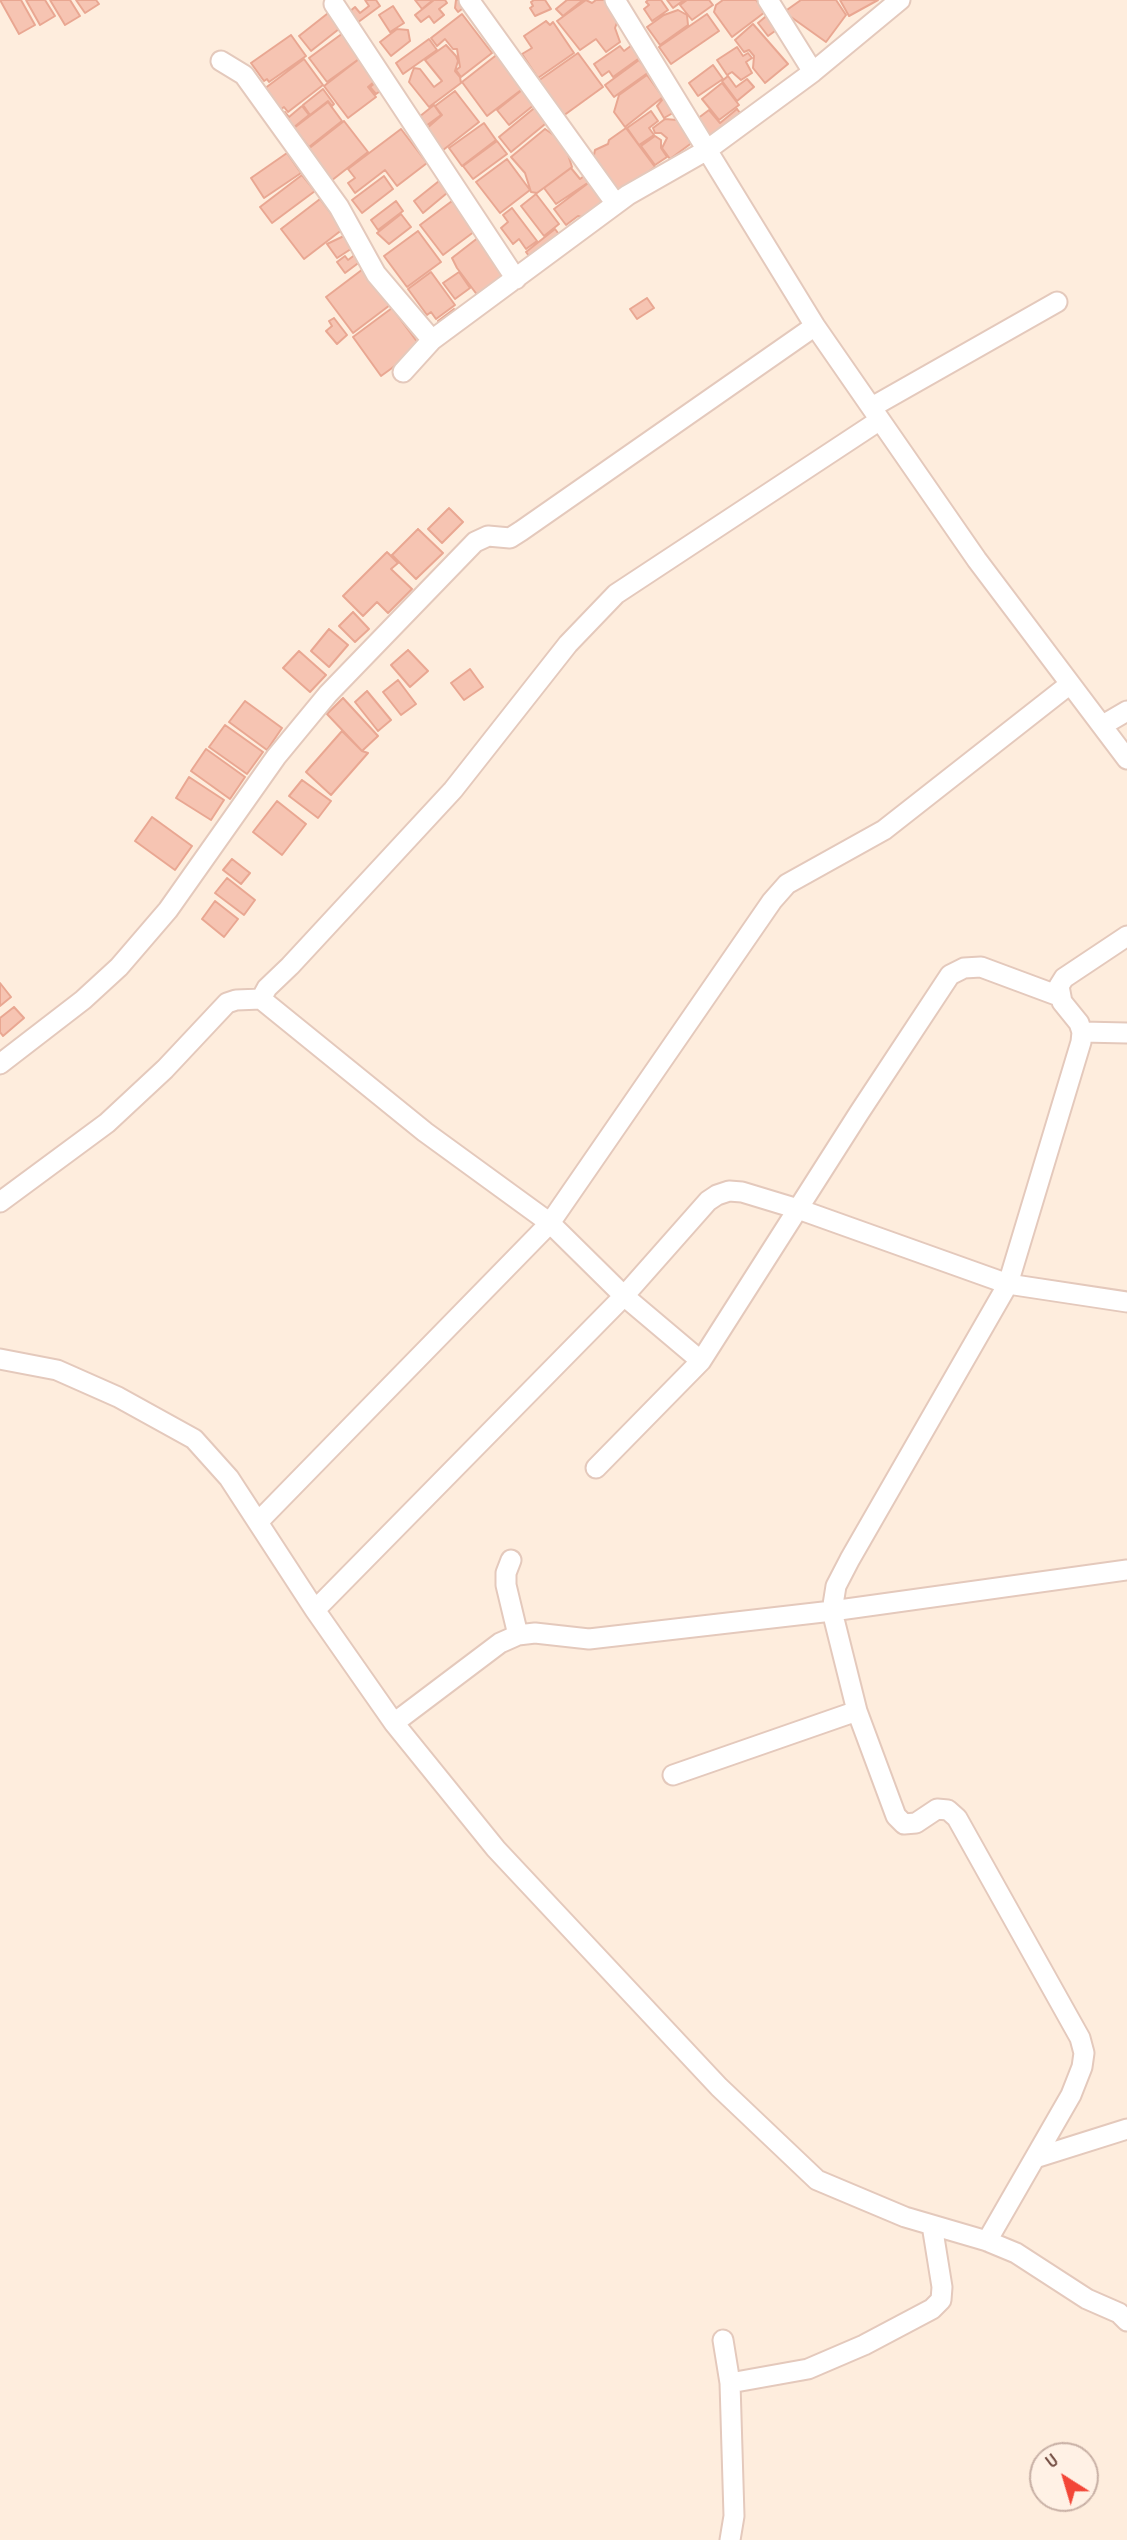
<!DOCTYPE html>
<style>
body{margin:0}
#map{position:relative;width:1127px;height:2540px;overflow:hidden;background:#feeddd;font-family:"Sofia Sans Condensed",sans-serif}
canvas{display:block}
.north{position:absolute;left:1029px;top:2442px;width:70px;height:70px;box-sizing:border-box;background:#fff1e5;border:2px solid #c8b0a5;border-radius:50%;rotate:323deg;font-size:19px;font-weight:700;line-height:28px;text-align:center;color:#754f44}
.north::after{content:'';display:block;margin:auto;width:24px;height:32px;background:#f34637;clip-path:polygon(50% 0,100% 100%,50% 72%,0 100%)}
</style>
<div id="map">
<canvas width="1127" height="2540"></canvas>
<div class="north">U</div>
</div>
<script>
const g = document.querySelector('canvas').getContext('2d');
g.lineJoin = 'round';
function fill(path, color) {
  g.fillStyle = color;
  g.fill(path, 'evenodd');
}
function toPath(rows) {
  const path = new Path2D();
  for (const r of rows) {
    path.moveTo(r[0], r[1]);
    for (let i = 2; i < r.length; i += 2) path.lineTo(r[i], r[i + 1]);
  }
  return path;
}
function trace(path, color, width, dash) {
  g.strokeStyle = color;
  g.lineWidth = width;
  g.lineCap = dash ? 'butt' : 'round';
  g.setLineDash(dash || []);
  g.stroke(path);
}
const building = toPath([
 [0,0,21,0,35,25,19,34,0,0],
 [26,0,45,0,55,16,40,25,26,0],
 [50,0,70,0,80,16,65,25,50,0],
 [76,0,96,0,99,4,85,13,76,0],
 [365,0,376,0,380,6,357,23,349,12,355,7,360,13,369,6,365,0],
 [415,0,433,0,422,9,415,0],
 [434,0,445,0,447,3,439,9,444,15,434,23,429,16,421,22,415,15,434,0],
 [456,0,468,0,470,3,458,12,455,8,456,0],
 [534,0,545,0,551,9,535,16,530,8,533,6,531,2,534,0],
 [567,0,583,0,563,16,556,9,567,0],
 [586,0,592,3,596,0,605,0,619,17,615,28,620,42,606,52,596,39,580,50,557,21,586,0],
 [648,0,661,0,668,10,652,21,644,9,649,5,646,2,648,0],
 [667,0,684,0,673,8,667,0],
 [687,0,709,0,713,5,692,20,680,5,687,0],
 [723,0,756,0,765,12,732,37,714,12,716,5,723,0],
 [801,0,836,0,846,15,826,42,784,12,801,0],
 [840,0,878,0,849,16,840,0],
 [393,6,404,23,390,32,379,15,393,6],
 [332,10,344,25,311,51,299,36,332,10],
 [678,10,687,15,688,25,660,45,647,27,664,15,678,10],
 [771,12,782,26,768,36,758,23,771,12],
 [462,14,492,53,461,77,456,70,460,67,457,49,453,49,445,39,437,46,431,38,462,14],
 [707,14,719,31,671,64,659,47,707,14],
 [546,21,550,25,553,22,574,53,538,78,522,54,532,48,524,36,546,21],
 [753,24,788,64,765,83,753,68,754,56,749,50,744,52,735,40,753,24],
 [397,29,408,30,410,41,391,56,380,42,397,29],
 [343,33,363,56,327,82,309,58,343,33],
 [291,35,306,56,269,82,267,79,264,81,251,63,291,35],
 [429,39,437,50,403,74,396,63,429,39],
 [636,42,645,54,613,77,609,71,602,76,594,64,620,46,624,51,636,42],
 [446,45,456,56,458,61,455,71,460,77,461,83,429,107,409,82,412,73,414,68,420,69,434,87,442,81,425,60,446,45],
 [737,47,743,56,748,53,752,58,746,62,752,73,741,80,732,72,727,75,717,60,737,47],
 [499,53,525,87,487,116,462,82,499,53],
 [578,53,603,87,563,116,538,81,578,53],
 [304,59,323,85,288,112,284,107,280,110,264,89,304,59],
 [359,59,375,81,368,87,376,97,348,118,324,86,359,59],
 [639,60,649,72,614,97,605,85,639,60],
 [713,65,723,79,698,96,689,83,713,65],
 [647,75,663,97,625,127,614,112,619,95,647,75],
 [728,76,736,87,747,79,754,87,737,101,722,81,728,76],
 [380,79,386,87,376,94,370,87,380,79],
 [722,83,739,105,719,120,702,99,722,83],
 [323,89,334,104,332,106,328,101,310,115,303,105,323,89],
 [522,90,534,105,509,125,497,110,522,90],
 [455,91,479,122,438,154,425,130,442,115,435,106,455,91],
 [666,95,680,109,664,118,657,106,666,95],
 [328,102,342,121,309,147,294,128,328,102],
 [434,105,441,115,426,126,419,117,434,105],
 [538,105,550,120,511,152,499,137,538,105],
 [302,106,309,115,293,128,278,118,285,112,289,117,302,106],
 [737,109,744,118,713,141,697,119,709,110,720,123,737,109],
 [651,111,658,121,649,128,654,135,639,145,627,128,651,111],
 [665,119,677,120,693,142,670,159,662,148,667,138,661,133,655,133,653,128,665,119],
 [344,121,368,152,331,181,307,150,344,121],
 [484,123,496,140,462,166,449,148,484,123],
 [626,128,655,167,615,196,592,165,595,150,608,144,609,140,626,128],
 [401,129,427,163,397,186,385,170,355,193,348,183,355,178,348,169,401,129],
 [545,129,564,142,572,167,537,193,531,192,525,173,511,157,545,129],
 [655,136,661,140,661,148,667,157,655,165,641,146,655,136],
 [497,141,507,154,473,179,463,166,497,141],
 [287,153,301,173,264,198,251,178,287,153],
 [507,159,530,190,500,213,476,182,507,159],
 [571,168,580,179,584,176,589,182,556,204,544,188,571,168],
 [302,175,315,191,272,223,260,207,302,175],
 [384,176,393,189,362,213,352,200,384,176],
 [444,177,453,188,423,213,414,201,444,177],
 [591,181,606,200,582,217,578,216,566,225,554,209,591,181],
 [536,194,559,224,544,236,521,206,536,194],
 [320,199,343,229,304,259,281,229,320,199],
 [396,201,403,211,378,230,371,220,396,201],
 [452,201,475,231,443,255,420,225,452,201],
 [512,208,537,241,526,249,519,239,513,244,501,228,508,222,503,215,512,208],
 [401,214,411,227,389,244,377,233,401,214],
 [555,229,561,237,532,260,526,252,555,229],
 [418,231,441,262,407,287,384,256,418,231],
 [346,235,354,247,337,258,327,244,346,235],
 [479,237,502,266,504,281,481,300,457,268,452,258,479,237],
 [356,254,361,261,345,273,337,262,345,256,348,260,356,254],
 [363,269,390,305,353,333,326,297,363,269],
 [431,272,455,305,436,319,431,312,427,315,408,289,431,272],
 [459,272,470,288,455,299,443,283,459,272],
 [647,298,654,308,637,319,630,309,647,298],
 [392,308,421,347,381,376,353,337,392,308],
 [454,309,458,315,442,326,438,321,454,309],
 [334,318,347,335,337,344,326,331,332,326,329,321,334,318],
 [449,508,463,522,442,543,428,529,449,508],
 [418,529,443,553,416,579,392,555,418,529],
 [387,552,398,563,391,569,412,589,388,613,377,602,363,616,343,596,387,552],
 [353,612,369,629,355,642,339,626,353,612],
 [329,629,348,645,329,667,311,651,329,629],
 [408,650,428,671,410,687,391,665,408,650],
 [299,651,326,675,310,692,283,668,299,651],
 [470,669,483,687,464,700,451,683,470,669],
 [398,680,416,704,401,715,383,692,398,680],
 [367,691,391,720,378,731,355,702,367,691],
 [343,698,378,736,362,751,327,714,343,698],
 [245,701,282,728,267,750,229,722,245,701],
 [225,725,263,752,247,774,209,747,225,725],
 [342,731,362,751,368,753,331,795,306,772,342,731],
 [206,749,245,777,230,799,191,771,206,749],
 [189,777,224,800,211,820,176,798,189,777],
 [302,780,331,801,318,818,289,796,302,780],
 [277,801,306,824,282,855,253,832,277,801],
 [152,817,192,846,175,870,135,841,152,817],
 [232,859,250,873,241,884,223,870,232,859],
 [227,878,255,900,244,915,215,893,227,878],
 [215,901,238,919,224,937,202,919,215,901],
 [0,983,11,997,0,1006,0,983],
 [14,1007,24,1018,3,1036,0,1032,0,1018,14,1007]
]);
const minor = toPath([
 [469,0,616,204],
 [768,0,813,72],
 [900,0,813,72,707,150,815,326,977,560,1127,759],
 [334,4,516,279],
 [221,61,244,75,339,207,376,274,432,340],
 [403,372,432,340,628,195,707,150,615,0],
 [872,407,1057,302],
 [1103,725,1127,711],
 [1082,1032,1127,1033],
 [0,1064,83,1000,119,967,168,910,276,757,328,694,475,542,488,536,510,538,521,531,815,326],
 [0,1202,107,1123,165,1069,227,1003,236,1000,261,999],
 [0,1359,57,1370,118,1397,194,1439,229,1478,315,1610,394,1723,496,1849,719,2087,817,2180,905,2217,987,2241,1016,2253,1087,2299,1119,2313,1127,2321],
 [701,1361,624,1296,550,1223,425,1132,261,999,267,988,290,966,453,790,568,644,616,594,880,420],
 [596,1468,701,1361,859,1113,950,975,964,968,981,967,1059,996],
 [258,1522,550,1223,772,901,787,884,884,830,1070,684],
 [511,1560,506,1573,506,1585,518,1635],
 [315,1610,624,1296,708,1201,717,1195,729,1191,742,1192,798,1209,1008,1284,1127,1302],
 [394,1723,500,1643,518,1635,535,1633,589,1639,832,1611,1127,1570],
 [673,1775,857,1711],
 [1035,2158,1127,2129],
 [987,2241,1071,2095,1082,2067,1084,2053,1080,2038,957,1818,948,1810,937,1809,916,1823,904,1824,896,1816,857,1711,832,1611,836,1586,850,1559,1008,1284,1081,1042,1082,1032,1079,1023,1062,1002,1059,986,1064,978,1127,936],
 [723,2340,730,2383,734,2516,730,2540],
 [730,2383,808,2369,864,2345,932,2309,941,2300,942,2287,932,2225]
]);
fill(building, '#f6c4b2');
trace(building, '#e9a792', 2);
trace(minor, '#e4c9bc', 23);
trace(minor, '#fff', 19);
</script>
